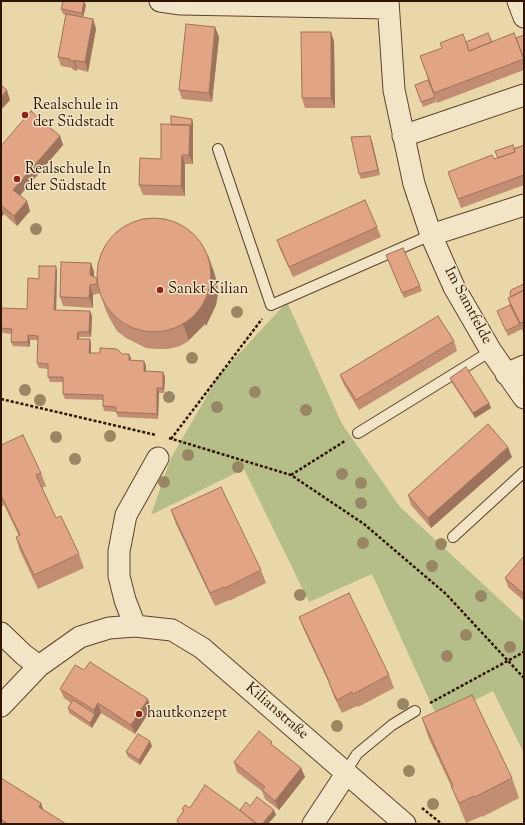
<!DOCTYPE html>
<meta charset="utf-8">
<style>
body{margin:0}
#map{position:relative;width:525px;height:825px;overflow:hidden;background:#e9d6a9;font-family:"Sorts Mill Goudy",serif}
canvas{display:block}
.frame{position:absolute;inset:0;border:2px solid #301403;pointer-events:none}
</style>
<div id="map">
<canvas width="525" height="825"></canvas>
<div class="frame"></div>
</div>
<script>
const g = document.querySelector('canvas').getContext('2d');
g.lineJoin = 'round';
function fill(path, color) {
  g.fillStyle = color;
  g.fill(path, 'evenodd');
}
function toPath(rows) {
  const path = new Path2D();
  for (const r of rows) {
    if (r.length === 3) {
      path.moveTo(r[0] + r[2], r[1]);
      path.arc(r[0], r[1], r[2], 0, 2 * Math.PI);
      continue;
    }
    path.moveTo(r[0], r[1]);
    for (let i = 2; i < r.length; i += 2) path.lineTo(r[i], r[i + 1]);
  }
  return path;
}
function trace(path, color, width, dash) {
  g.strokeStyle = color;
  g.lineWidth = width;
  g.lineCap = dash ? 'butt' : 'round';
  g.setLineDash(dash || []);
  g.stroke(path);
}
function label(font, color, halo, rows, align = 'center') {
  g.font = font + ' "Sorts Mill Goudy",serif';
  g.lineWidth = 3;
  g.setLineDash([]);
  g.textBaseline = 'middle';
  g.strokeStyle = halo;
  g.fillStyle = color;
  for (const [text, x, y, turn = 0] of rows) {
    g.save();
    g.translate(x, y);
    g.rotate((+turn || 0) * Math.PI / 180);
    g.textAlign = isNaN(turn) ? turn : align;
    if (halo) g.strokeText(text, 0, 0);
    g.fillText(text, 0, 0);
    g.restore();
  }
}
const green = toPath([
 [287,302,342,424,400,507,524,622,524,753,493,691,438,719,372,574,309,602,244,469,151,515,171,458,219,375]
]);
const path = toPath([
 [1,399,156,435],
 [169,438,291,475,364,524,446,594,524,678],
 [171,439,262,319],
 [291,475,345,441],
 [430,703,524,652],
 [422,808,442,824]
]);
const lane = toPath([
 [218,149,271,305,431,235],
 [358,433,491,351],
 [453,537,524,472],
 [345,773,357,754,392,725,415,711]
]);
const street = toPath([
 [160,1,181,4,388,8],
 [388,1,394,90,414,184,431,235,454,287,491,351,524,398],
 [518,1,524,17],
 [403,136,524,95],
 [431,235,524,205],
 [506,374,524,366],
 [135,626,125,600,119,576,119,551,126,515,158,458],
 [1,633,24,655,39,666],
 [1,706,39,666,80,637,109,628,135,626,172,630,202,648,405,824],
 [313,824,342,780,345,773]
]);
const trees = [
 [36,229],
 [237,312],
 [192,358],
 [25,390],
 [255,392],
 [169,397],
 [40,400],
 [217,407],
 [306,410],
 [110,436],
 [56,437],
 [188,455],
 [75,459],
 [238,467],
 [342,474],
 [164,482],
 [361,483],
 [361,503],
 [363,543],
 [441,544],
 [432,566],
 [300,595],
 [481,596],
 [466,635],
 [510,647],
 [447,656],
 [403,704],
 [337,726],
 [409,771],
 [433,804]
];
const wall = toPath([
 [86,5,83,17,93,19,96,29,88,72,77,69,77,71,73,70,72,68,61,66,58,57,66,15,63,14,61,9],
 [215,27,219,37,212,102,182,99,179,90],
 [524,35,524,70,437,103,420,56,492,42,516,38],
 [334,41,335,108,305,108,302,98],
 [415,85,435,97,436,102,423,107],
 [192,119,193,124,193,164,185,164,185,196,143,195,139,185,161,159,171,125],
 [60,136,63,145,20,195,30,211,17,226,4,214,1,217,1,146],
 [372,141,380,175,361,179,359,174],
 [524,145,524,185,461,208,448,172,498,158,514,148],
 [377,227,381,237,293,277,280,249,277,240],
 [388,260,420,286,422,291,404,298],
 [91,263,94,272,94,277,97,278,214,272,217,283,218,294,216,305,206,326,205,324,189,340,189,341,180,346,168,349,156,349,146,348,126,338,117,331,111,321,106,311,100,293,93,295,93,308,63,306,60,297],
 [57,271,56,310,90,311,92,316,91,337,79,337,79,339,90,339,91,344,91,353,129,354,131,360,144,361,146,366,146,372,163,372,165,377,164,393,159,393,158,419,118,417,116,412,104,411,103,406,103,400,65,399,63,394,63,382,50,382,48,377,48,369,39,368,37,363,38,340,30,340,30,347,13,346,11,342,12,334,3,333,1,329,1,308,27,309,39,279],
 [524,284,524,333,523,333,522,329,508,336,497,311,510,305,508,298,511,297],
 [454,341,457,351,359,410,344,385,340,375],
 [450,378,489,403,491,408,475,418,452,383],
 [1,445,41,473,46,486,42,488,56,518,79,554,84,568,38,589,20,551,16,537,19,536,4,505,1,507],
 [512,457,431,528,411,505,408,495],
 [171,510,261,570,266,583,229,601,229,600,215,606,176,524],
 [524,556,524,601,508,587,505,578],
 [299,617,389,675,394,688,358,707,357,706,342,713,334,697,329,683,304,630],
 [84,670,151,709,135,734,101,713,92,728,69,713,68,708,71,703,64,698,60,689],
 [422,718,512,778,519,798,482,817,482,816,466,823,459,806,453,790,429,739],
 [152,746,140,765,128,757,126,752],
 [274,746,301,768,305,777,279,810,265,799,262,791,237,772,234,762],
 [1,778,41,803,43,809,66,824,1,824]
]);
const shadedWall = toPath([
 [84,1,86,5,83,18,82,13],
 [93,19,96,29,88,72,85,62],
 [215,27,219,37,212,102,209,93],
 [331,32,334,41,335,108,331,98],
 [74,60,77,69,77,71,73,61],
 [7,90,10,100,1,110,1,97],
 [192,119,193,124,193,164,189,155,190,125],
 [60,136,63,145,17,199,13,190],
 [370,136,372,141,380,175,378,170],
 [182,155,185,164,185,196,181,186],
 [27,201,30,211,17,226,14,216],
 [1,207,4,214,1,217],
 [208,255,214,272,217,283,218,294,216,305,206,326,200,310],
 [91,263,94,272,94,285,90,275],
 [56,266,57,271,56,315,54,310],
 [90,285,93,295,93,308,89,298],
 [199,308,205,324,189,340,183,325,182,324],
 [90,311,92,316,91,337,89,332],
 [78,332,79,337,79,344,77,339],
 [28,335,30,340,30,347,28,342],
 [90,339,91,344,91,358,89,353],
 [129,354,131,358,131,365,129,360],
 [144,361,146,366,146,376,144,371],
 [163,372,165,377,164,393,163,388],
 [157,388,159,393,158,419,157,414],
 [489,403,491,408,475,418,473,413],
 [508,447,512,457,431,528,428,518],
 [148,699,151,709,135,734,131,725],
 [98,703,101,713,92,728,90,723,95,714,94,710],
 [150,741,152,746,140,765,139,760],
 [301,768,305,777,279,810,275,801],
 [41,803,44,812,39,807],
 [274,810,276,815,268,824,262,824]
]);
const building = toPath([
 [63,1,84,1,82,13,61,9,63,1],
 [66,14,93,19,85,62,74,60,73,61,70,61,70,59,58,57,66,14],
 [186,24,215,27,209,93,179,90,186,24],
 [301,32,331,32,331,98,302,98,301,32],
 [488,33,492,42,469,51,466,42,488,33],
 [514,33,524,59,434,93,420,56,442,48,440,43,463,34,469,51,514,33],
 [524,35,524,56,523,57,516,38,524,35],
 [428,80,435,97,421,102,415,85,428,80],
 [1,85,7,90,1,97,1,85],
 [31,111,60,136,13,190,27,201,14,216,1,205,1,146,31,111],
 [171,116,192,119,191,130,190,125,171,125,171,116],
 [161,124,190,125,189,155,182,155,181,186,139,185,140,158,161,159,161,124],
 [370,136,378,170,359,174,351,137,370,136],
 [513,145,515,152,498,158,495,151,513,145],
 [524,145,524,175,458,199,448,172,492,155,494,159,515,152,514,149,524,145],
 [365,200,377,227,289,267,277,240,365,200],
 [154,275,57],
 [403,248,420,286,402,293,386,255,403,248],
 [61,262,91,263,90,275,97,278,97,284,90,285,89,298,60,297,61,262],
 [39,266,56,266,54,310,90,311,89,332,78,332,77,339,90,339,89,353,100,353,100,348,117,349,122,354,129,354,129,360,144,361,144,371,163,372,163,388,157,388,157,414,116,412,116,407,103,406,103,395,63,394,63,377,48,377,48,364,37,363,38,336,28,335,28,342,11,342,12,329,1,328,1,308,27,309,28,278,39,279,39,266],
 [524,284,524,290,511,297,510,294,511,290,524,284],
 [524,290,524,322,520,323,508,298,524,290],
 [510,305,520,324,506,331,497,311,510,305],
 [438,316,454,341,356,400,340,375,438,316],
 [466,367,489,403,473,413,450,378,466,367],
 [488,424,508,447,428,518,408,495,488,424],
 [23,435,41,473,36,475,56,518,61,516,79,554,34,575,16,537,20,535,1,495,1,445,23,435],
 [221,487,261,570,225,588,224,587,210,593,171,510,221,487],
 [524,556,524,594,505,578,524,556],
 [349,593,389,675,353,694,352,692,337,700,329,683,330,683,299,617,349,593],
 [90,662,148,699,131,725,98,703,94,710,60,689,75,665,84,670,90,662],
 [472,695,512,778,475,797,474,796,459,803,451,786,453,786,422,718,472,695],
 [73,700,95,714,90,723,68,708,73,700],
 [259,731,272,742,271,744,301,768,275,801,262,790,265,787,234,762,259,731],
 [138,734,150,741,139,760,126,752,138,734],
 [1,778,41,803,39,807,66,824,8,824,1,819,1,778],
 [205,785,237,808,256,823,255,824,179,824,178,823,177,820,184,810,182,809,185,805,190,808,205,785],
 [257,797,274,810,262,824,256,824,240,810,246,802,250,806,257,797]
]);
const markers = [
 [25,115,4,"#8f2418"],
 [17,179,4,"#8f2418"],
 [160,290,4,"#8f2418"],
 [139,714,4,"#8f2418"]
];
const poiNames = [
 ["Realschule in",33,106],
 ["der Südstadt",33,123],
 ["Realschule In",25,170],
 ["der Südstadt",25,187],
 ["Sankt Kilian",168,290],
 ["hautkonzept",147,714]
];
const streetNames = [
 ["Im Samtfelde",467,306,62],
 ["Kilianstraße",276,712,41]
];
fill(green, '#b5be89');
trace(lane, '#5e442c', 12);
trace(street, '#5e442c', 23);
trace(path, '#301403', 2.5, [3, 2]);
trace(lane, '#f1e4c7', 10);
trace(street, '#f1e4c7', 21);
g.fillStyle = '#998764';
for (const [x, y] of trees) {
  g.beginPath();
  g.arc(x, y, 6, 0, 2 * Math.PI);
  g.fill();
}
fill(wall, '#c28d72');
fill(shadedWall, '#9e735c');
fill(building, '#e1a484');
trace(building, '#9e735c', 1);
for (const [x, y, r, color] of markers) {
  const dot = new Path2D();
  dot.arc(x, y, r, 0, 2 * Math.PI);
  g.fillStyle = color;
  g.fill(dot);
  trace(dot, '#f1e4c7', 1.5);
}
label('15px', '#301403', '#f1e4c7', poiNames, 'left');
label('15px', '#301403', '#f1e4c7', streetNames);
</script>
